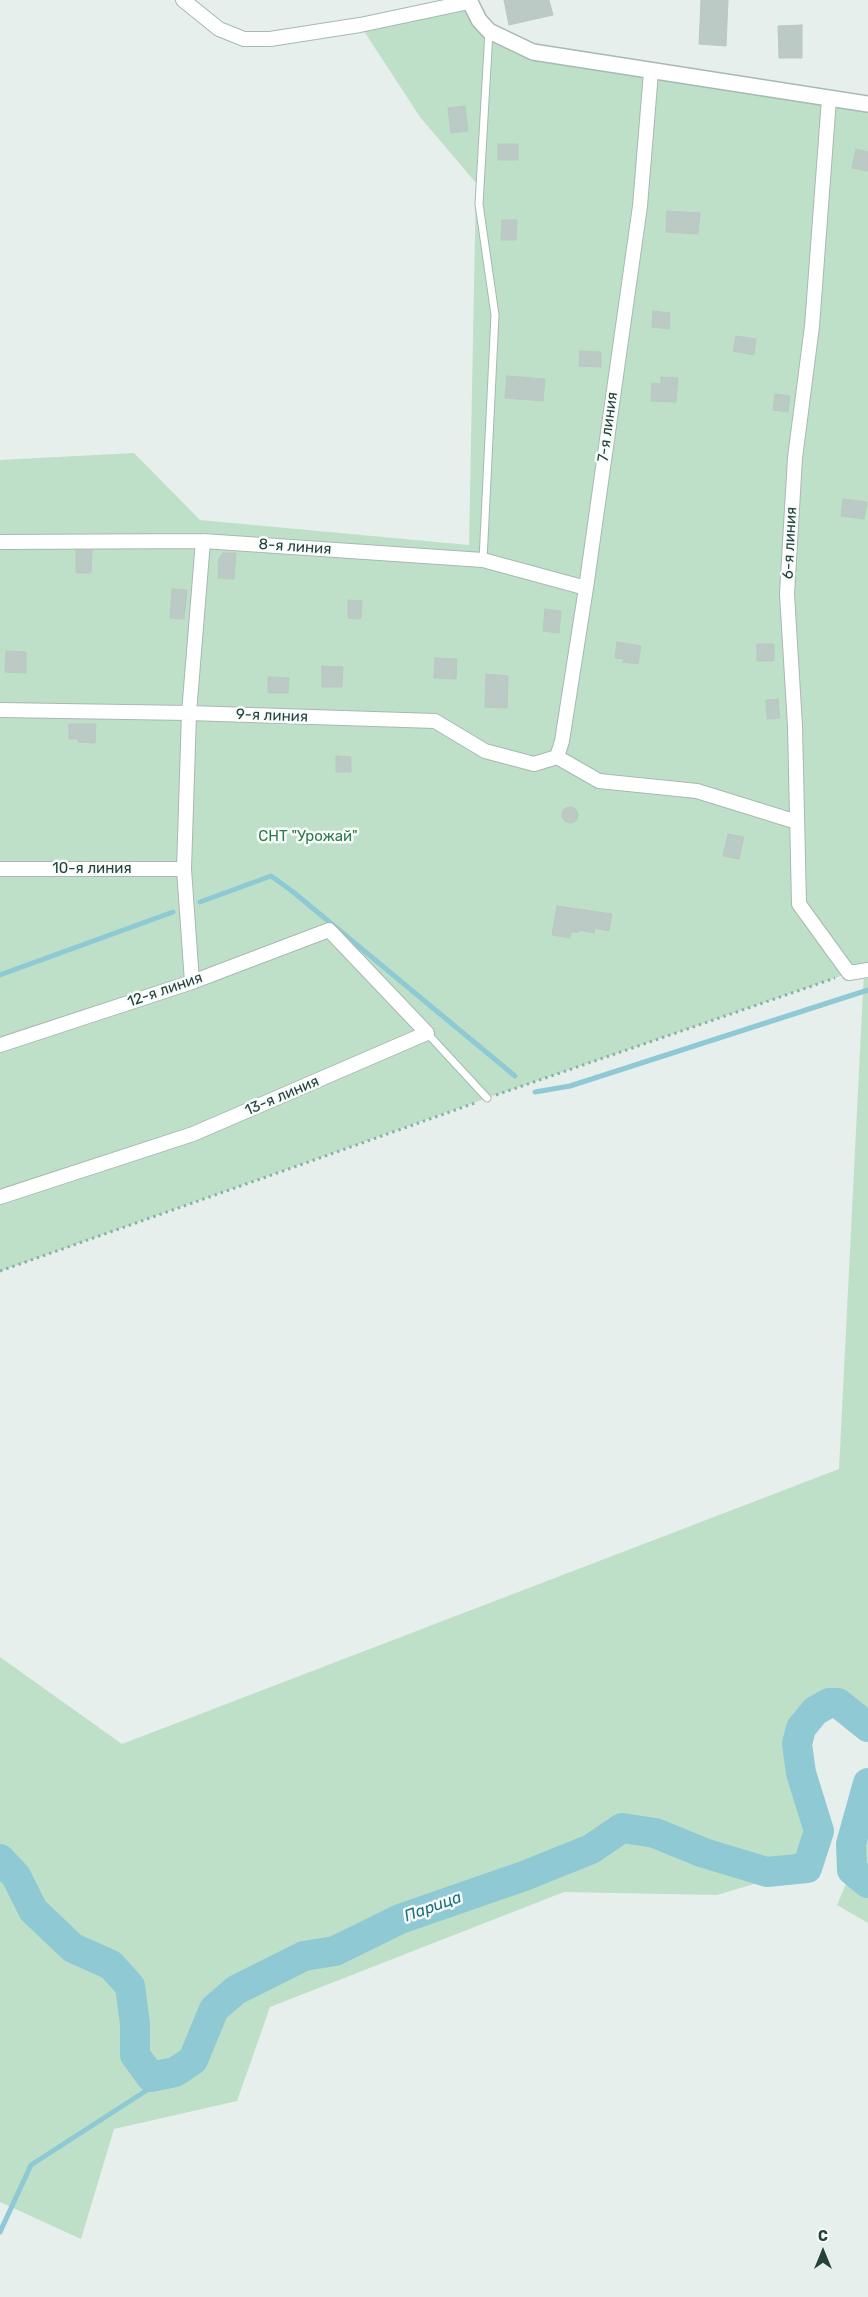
<!DOCTYPE html>
<meta charset="utf-8">
<style>
body{margin:0}
#map{position:relative;width:868px;height:2297px;overflow:hidden;background:#e6efeb;font-family:Rubik,sans-serif}
canvas{display:block}
.north{position:absolute;left:798px;top:2227px;width:50px;height:50px;-webkit-text-stroke:4px #f7fbf9;paint-order:stroke;rotate:0deg;font-size:14px;font-weight:700;line-height:20px;text-align:center;color:#24423a}
.north::after{content:'';display:block;margin:auto;width:18px;height:22px;background:#24423a;clip-path:polygon(50% 0,100% 100%,50% 72%,0 100%)}
</style>
<div id="map">
<canvas width="868" height="2297"></canvas>
<div class="north">С</div>
</div>
<script>
const g = document.querySelector('canvas').getContext('2d');
g.lineJoin = 'round';
function fill(path, color) {
  g.fillStyle = color;
  g.fill(path, 'evenodd');
}
function toPath(rows) {
  const path = new Path2D();
  for (const r of rows) {
    if (r.length === 3) {
      path.moveTo(r[0] + r[2], r[1]);
      path.arc(r[0], r[1], r[2], 0, 2 * Math.PI);
      continue;
    }
    path.moveTo(r[0], r[1]);
    for (let i = 2; i < r.length; i += 2) path.lineTo(r[i], r[i + 1]);
  }
  return path;
}
function trace(path, color, width, dash) {
  g.strokeStyle = color;
  g.lineWidth = width;
  g.lineCap = dash ? 'butt' : 'round';
  g.setLineDash(dash || []);
  g.stroke(path);
}
function label(font, color, halo, rows, align = 'center') {
  g.font = font + ' Rubik,sans-serif';
  g.lineWidth = 5;
  g.setLineDash([]);
  g.textBaseline = 'middle';
  g.strokeStyle = halo;
  g.fillStyle = color;
  for (const [text, x, y, turn = 0] of rows) {
    g.save();
    g.translate(x, y);
    g.rotate((+turn || 0) * Math.PI / 180);
    g.textAlign = isNaN(turn) ? turn : align;
    if (halo) g.strokeText(text, 0, 0);
    g.fillText(text, 0, 0);
    g.restore();
  }
}
const green = toPath([
 [469,2,511,44,868,104,868,1727,839,1703,829,1703,815,1711,801,1728,797,1744,801,1773,819,1831,807,1868,717,1895,564,1892,270,2007,237,2101,114,2129,81,2239,0,2202,0,1657,122,1744,839,1469,864,971,849,973,487,1098,0,1271,0,460,134,453,200,520,469,545,476,183,420,117,360,25],
 [868,1783,868,1923,837,1905,852,1870,851,1844]
]);
const stream = toPath([
 [200,902,271,876,292,891,515,1076],
 [0,975,173,912],
 [535,1092,570,1086,868,990],
 [0,2232,31,2165,175,2072]
]);
const river = toPath([
 [868,1783,851,1844,852,1870,868,1883],
 [0,1859,16,1876,33,1910,73,1948,111,1965,130,1986,135,2024,135,2055,151,2077,175,2072,193,2060,214,2009,236,1990,304,1956,335,1951,400,1919,524,1876,591,1849,622,1828,655,1833,704,1853,767,1872,807,1868,819,1831,801,1773,797,1744,801,1728,815,1711,829,1703,838,1703,868,1727]
]);
const building = toPath([
 [504,0,549,0,553,15,509,25,504,0],
 [701,0,728,0,726,46,699,44,701,0],
 [802,25,802,58,779,58,778,26,802,25],
 [465,106,468,131,451,133,448,108,465,106],
 [498,144,518,144,518,160,498,160,498,144],
 [856,149,868,152,868,171,852,168,856,149],
 [667,211,700,213,698,234,666,232,667,211],
 [502,220,517,220,516,240,501,240,502,220],
 [653,311,670,313,669,329,652,327,653,311],
 [736,336,756,339,754,355,733,351,736,336],
 [580,351,601,352,601,367,579,366,580,351],
 [507,376,545,379,543,401,505,398,507,376],
 [661,377,678,378,676,402,651,401,652,383,661,384,661,377],
 [775,394,790,396,788,412,773,410,775,394],
 [843,499,867,502,864,519,841,516,843,499],
 [76,550,92,550,91,573,76,573,76,550],
 [223,553,236,553,234,579,218,578,219,559,223,553],
 [172,589,187,590,184,619,170,618,172,589],
 [348,600,362,601,361,619,348,618,348,600],
 [545,609,561,611,559,633,543,631,545,609],
 [617,642,641,646,638,664,623,662,624,659,615,658,617,642],
 [757,644,774,644,774,661,757,661,757,644],
 [6,651,26,652,26,673,5,672,6,651],
 [435,658,457,659,456,679,434,678,435,658],
 [322,666,343,667,342,687,322,687,322,666],
 [486,674,508,676,507,708,485,707,486,674],
 [268,677,289,678,288,693,268,693,268,677],
 [778,699,780,718,767,719,766,700,778,699],
 [69,724,96,724,95,743,78,742,78,739,69,739,69,724],
 [336,756,351,757,351,772,336,772,336,756],
 [570,815,8],
 [728,834,744,837,739,859,723,856,728,834],
 [557,906,612,914,609,931,595,928,594,933,579,930,579,932,571,932,570,938,552,935,557,906]
]);
const path = toPath([
 [496,1095,835,978],
 [0,1271,475,1103]
]);
const service = toPath([
 [483,560,495,315,479,204,489,31],
 [427,1033,487,1098]
]);
const minor = toPath([
 [183,0,219,29,244,39,270,39,360,25,469,2],
 [829,99,812,326,795,458,787,594,795,726,799,904,849,973,868,970],
 [0,542,203,541,483,560,586,588],
 [0,710,189,713,435,721,485,751,534,764,557,757,562,741,586,588,640,206,651,72],
 [557,757,599,781,697,791,797,822],
 [0,869,184,869],
 [192,982,184,869,189,713,203,541],
 [0,1045,192,982,329,930,427,1033,193,1134,0,1197]
]);
const tertiary = toPath([
 [469,0,479,20,489,31,533,52,868,104]
]);
const streetNames = [
 ["7-я линия",608,427,-82],
 ["6-я линия",790,543,-87],
 ["8-я линия",295,547,4],
 ["9-я линия",272,716,2],
 ["10-я линия",92,869],
 ["12-я линия",165,990,-19],
 ["13-я линия",282,1096,-23]
];
const parkNames = [
 ["СНТ \"Урожай\"",308,837]
];
const waterNames = [
 ["Парица",433,1907,-20]
];
fill(green, '#bfe0c8');
trace(stream, '#8ec9d4', 5);
trace(river, '#8ec9d4', 30);
fill(building, '#bbcac4');
trace(building, '#b8c9c2', 1);
trace(service, '#a8b8b2', 9);
trace(minor, '#a8b8b2', 16);
trace(tertiary, '#a8b8b2', 18);
trace(path, '#86b3a5', 3, [2.5, 4]);
trace(service, '#fff', 7);
trace(minor, '#fff', 14);
trace(tertiary, '#fff', 15);
label('15px', '#24423a', '#f7fbf9', streetNames);
label('15px', '#2d7a4b', '#f7fbf9', parkNames);
label('italic 16px', '#1c6f80', '#f7fbf9', waterNames);
</script>
